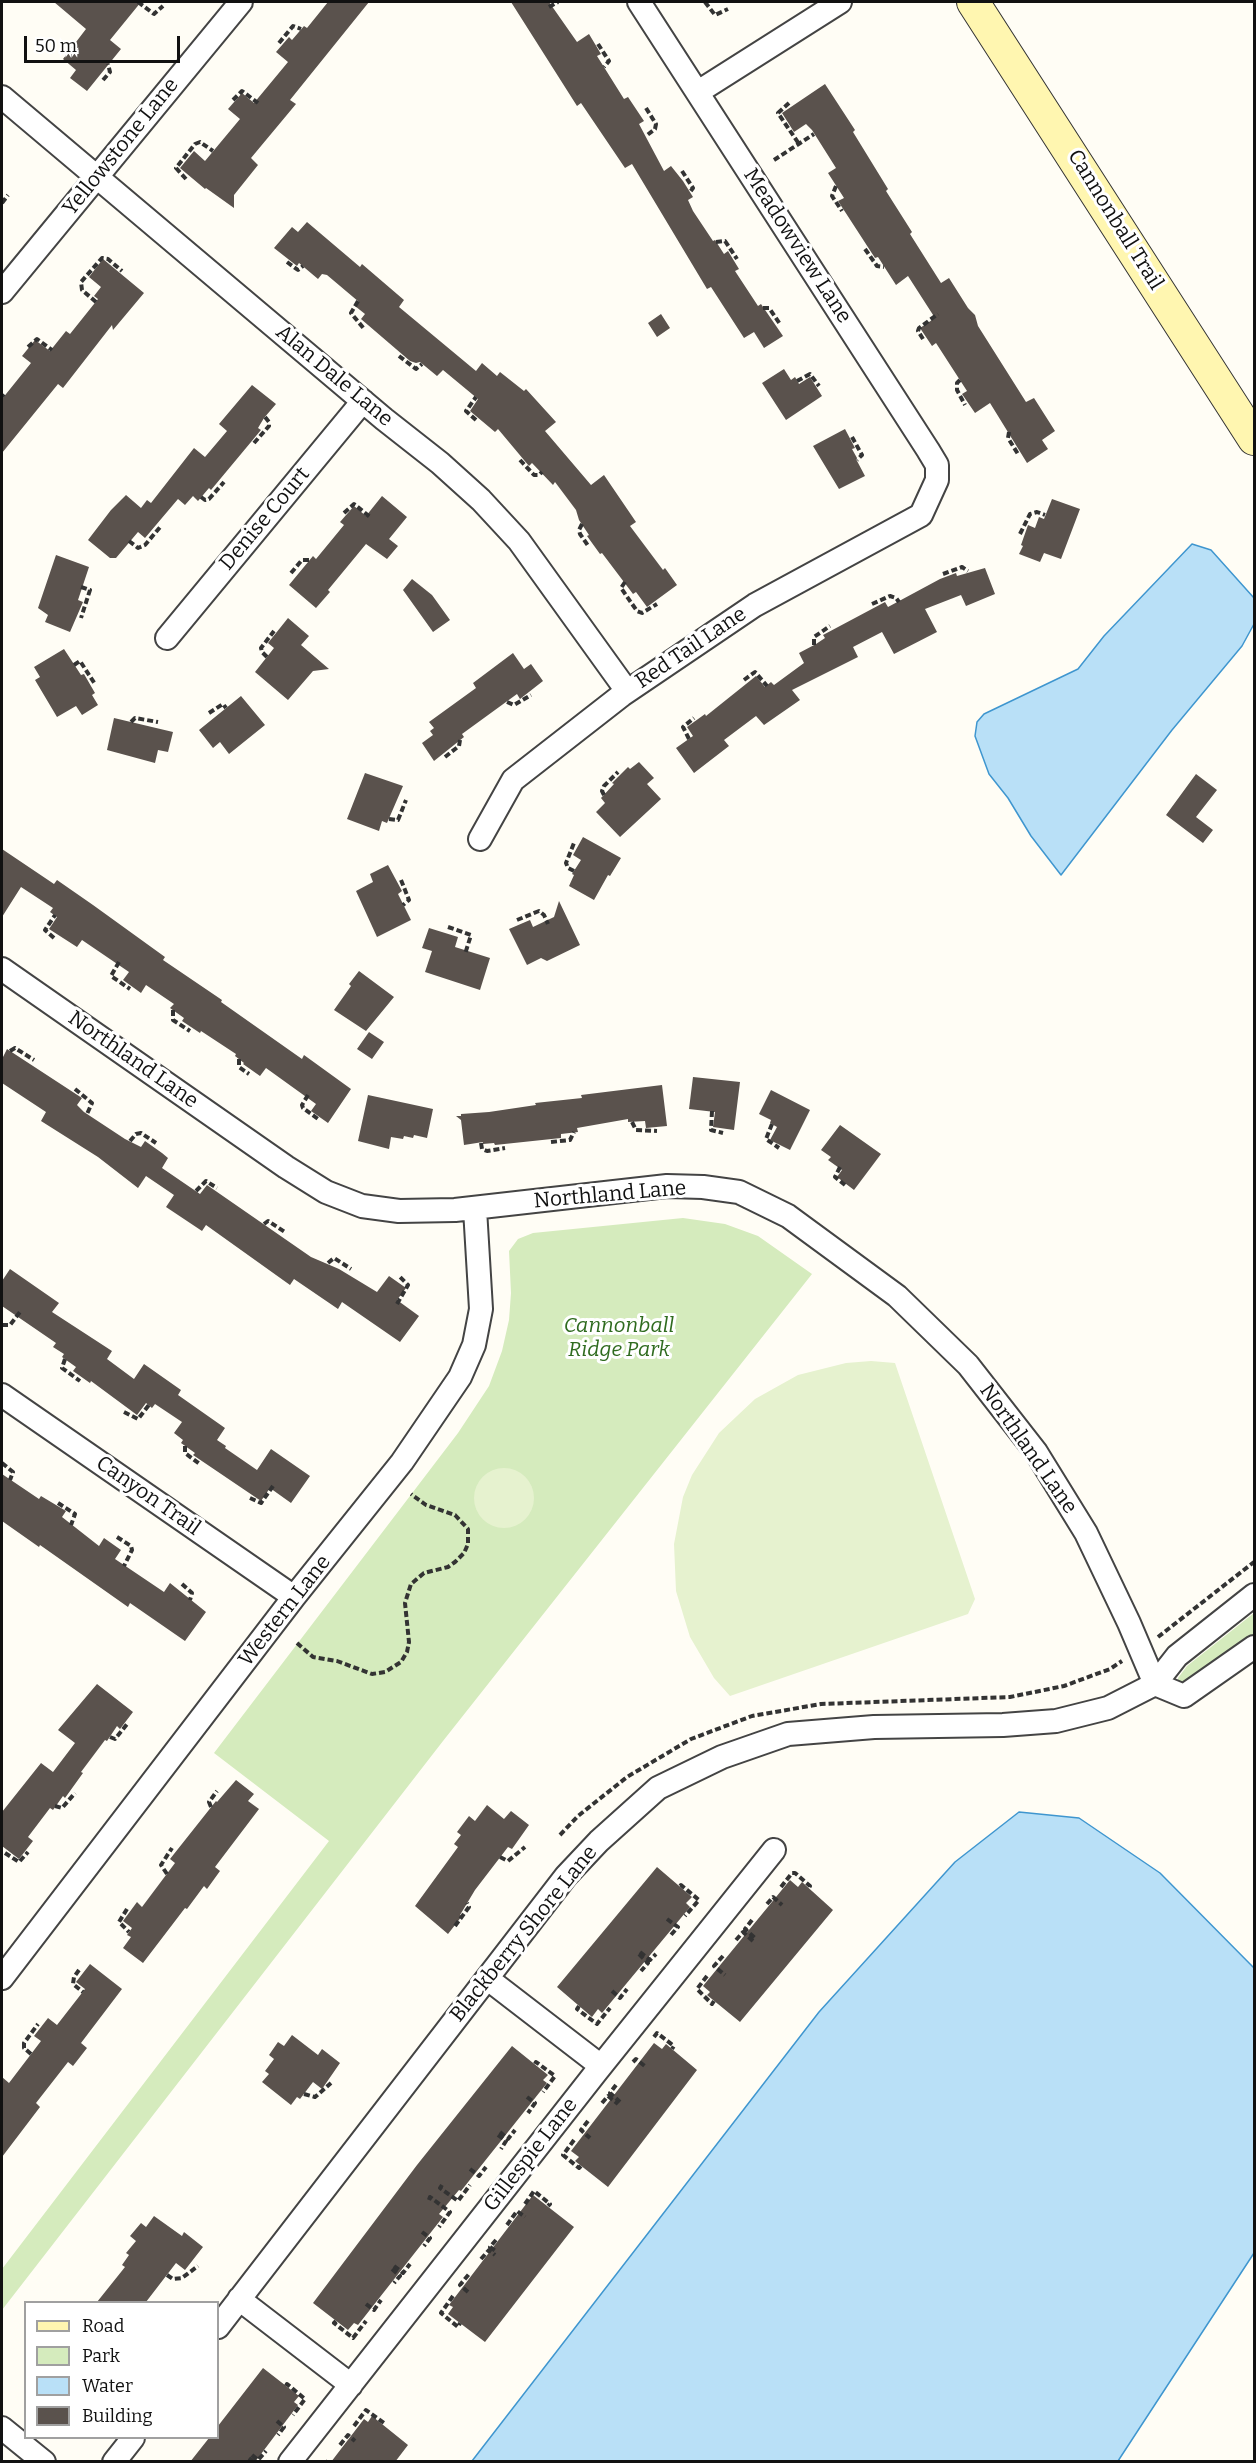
<!DOCTYPE html>
<style>
body{margin:0}
#map{position:relative;width:1256px;height:2463px;overflow:hidden;background:#fffdf5;font-family:Bitter,serif}
canvas{display:block}
.frame{position:absolute;inset:0;border:3px solid #111;pointer-events:none}
.legend{position:absolute;left:24px;top:2301px;width:195px;height:138px;box-sizing:border-box;background:#fff;border:2px solid #a0a0a0;margin:0;padding:8px 10px;list-style:none;font-size:18px;color:#111}
.legend li{display:flex;align-items:center;gap:12px;height:30px}
.legend b{width:30px;border:2px solid #a0a0a0}
.scale{position:absolute;left:24px;top:36px;width:156px;height:27px;box-sizing:border-box;border:3px solid #111;border-top:0;padding-left:8px;font-size:18px;line-height:21px;white-space:nowrap;color:#111;-webkit-text-stroke:4px #fff;paint-order:stroke}
</style>
<div id="map">
<canvas width="1256" height="2463"></canvas>
<div class="frame"></div>
<ul class="legend">
<li><b style="height:8px;background:#fff6b0"></b>Road</li>
<li><b style="height:16px;background:#d5ebbd"></b>Park</li>
<li><b style="height:16px;background:#b9e0f7"></b>Water</li>
<li><b style="height:16px;background:#5a524d"></b>Building</li>
</ul>
<div class="scale">50 m</div>
</div>
<script>
const g = document.querySelector('canvas').getContext('2d');
g.lineJoin = 'round';
function fill(path, color) {
  g.fillStyle = color;
  g.fill(path, 'evenodd');
}
function toPath(rows) {
  const path = new Path2D();
  for (const r of rows) {
    if (r.length === 3) {
      path.moveTo(r[0] + r[2], r[1]);
      path.arc(r[0], r[1], r[2], 0, 2 * Math.PI);
      continue;
    }
    path.moveTo(r[0], r[1]);
    for (let i = 2; i < r.length; i += 2) path.lineTo(r[i], r[i + 1]);
  }
  return path;
}
function trace(path, color, width, dash) {
  g.strokeStyle = color;
  g.lineWidth = width;
  g.lineCap = dash ? 'butt' : 'round';
  g.setLineDash(dash || []);
  g.stroke(path);
}
function label(font, color, halo, rows, align = 'center') {
  g.font = font + ' Bitter,serif';
  g.lineWidth = 6;
  g.setLineDash([]);
  g.textBaseline = 'middle';
  g.strokeStyle = halo;
  g.fillStyle = color;
  for (const [text, x, y, turn = 0] of rows) {
    g.save();
    g.translate(x, y);
    g.rotate((+turn || 0) * Math.PI / 180);
    g.textAlign = isNaN(turn) ? turn : align;
    if (halo) g.strokeText(text, 0, 0);
    g.fillText(text, 0, 0);
    g.restore();
  }
}
const green = toPath([
 [683,1218,725,1224,758,1236,812,1274,443,1741,2,2310,2,2269,329,1841,214,1753,458,1433,489,1386,502,1351,509,1320,511,1293,509,1251,518,1239,533,1233],
 [1254,1613,1254,1637,1186,1684,1178,1682,1178,1678,1187,1666]
]);
const pitch = toPath([
 [871,1361,895,1363,975,1599,968,1614,730,1696,714,1678,690,1637,676,1591,674,1544,683,1497,692,1475,719,1433,755,1399,798,1375,846,1363],
 [504,1498,30]
]);
const water = toPath([
 [1192,544,1211,550,1254,598,1254,624,1242,646,1172,730,1061,875,1031,836,1008,798,989,774,975,736,977,722,984,714,1078,669,1104,636,1192,544],
 [1019,1812,1079,1818,1160,1873,1254,1968,1254,2253,1118,2461,472,2461,819,2012,955,1862,1019,1812]
]);
const building = toPath([
 [54,2,141,2,110,40,121,49,87,91,70,78,76,70,63,59,86,29],
 [328,2,369,2,290,100,296,104,251,158,258,165,234,195,234,208,206,188,205,189,180,168,194,151,205,161,240,119,228,109,242,93,254,103,288,62,276,52,289,37,292,40,304,26,307,28],
 [511,2,549,2,577,42,589,34,601,54,597,56,624,99,628,97,644,121,639,124,664,171,671,166,683,181,693,197,688,200,693,211,713,241,715,240,724,254,728,251,739,269,735,271,758,306,761,304,783,336,764,348,754,332,744,338,711,287,707,289,632,164,625,168,581,103,577,106],
 [825,84,855,130,853,132,888,189,886,191,912,232,910,234,941,283,949,278,968,308,975,315,978,326,1026,402,1034,398,1055,431,1042,440,1048,449,1027,463,990,403,975,413,962,394,967,391,936,343,932,346,920,328,935,318,908,276,896,285,878,257,875,258,838,201,844,198,828,173,836,168,812,130,806,124,794,132,782,113],
 [307,222,360,267,362,264,404,300,399,307,476,371,482,363,497,376,500,372,524,391,526,389,556,422,545,431,591,485,604,475,636,522,630,526,663,570,665,568,677,585,647,607,636,592,633,594,602,553,600,554,587,536,589,535,579,520,576,510,555,482,553,485,532,463,529,466,498,429,495,432,470,411,478,399,443,370,437,376,420,362,416,363,410,361,361,319,365,314,355,306,359,302,327,275,322,274,318,279,299,263,297,266,274,248,292,227,298,232],
 [103,259,144,293,113,330,112,325,63,388,58,384,2,453,2,399,31,363,22,356,35,340,50,351,66,331,70,334,98,299,94,296,101,287,89,277],
 [661,314,670,328,657,337,648,323],
 [784,369,791,380,795,377,799,384,810,377,822,396,786,420,762,383],
 [252,385,276,404,264,418,258,428,261,430,211,490,209,488,198,501,193,496,185,505,178,499,145,538,138,532,116,558,110,558,88,540,111,510,126,495,141,508,147,500,151,503,194,448,205,457,227,431,219,424],
 [845,429,855,448,852,449,857,458,856,459,865,476,839,489,813,446],
 [382,496,407,517,389,539,398,546,387,559,366,544,328,590,330,592,316,608,289,585,313,556,316,559,344,525,340,522,354,506,366,516],
 [1052,499,1080,509,1061,559,1044,553,1040,562,1019,554,1023,546,1021,545,1028,525,1035,528,1039,517,1044,519],
 [56,555,89,567,78,600,83,602,70,632,45,622,48,615,38,608],
 [985,568,995,594,966,606,961,595,925,609,937,632,894,654,882,632,853,647,858,657,792,690,800,700,764,725,756,716,724,740,729,746,694,773,676,748,693,736,687,727,705,714,706,716,756,676,765,687,771,682,774,685,804,663,799,653,816,644,825,638,823,635,885,602,888,607,940,579,956,573,957,576],
 [412,579,432,595,450,620,433,632,403,590],
 [288,618,309,636,301,645,329,669,313,671,288,700,255,672,274,648,268,643],
 [64,649,81,675,84,674,95,693,92,695,98,705,82,715,76,706,57,717,35,680,40,677,34,667],
 [513,653,524,669,531,664,543,681,520,699,517,694,462,734,464,737,434,761,422,743,433,735,430,731,434,728,429,722,476,688,473,683],
 [241,696,265,725,229,754,220,742,213,748,199,730],
 [114,718,173,732,168,752,158,750,155,763,107,750],
 [639,762,654,778,647,784,661,799,620,837,596,812,605,803,601,798,614,784,612,783,628,767,630,769],
 [365,773,403,786,387,823,382,821,379,831,347,819],
 [1196,774,1217,790,1196,817,1213,830,1203,843,1166,815],
 [583,837,621,858,610,876,608,875,594,900,569,886,574,875,572,874,581,860,573,855],
 [2,849,54,884,57,880,93,905,165,957,163,960,222,1000,221,1002,302,1059,304,1055,351,1089,328,1123,311,1111,316,1104,266,1068,260,1076,243,1064,244,1063,235,1056,236,1054,201,1031,200,1033,182,1021,184,1018,170,1008,174,1004,146,985,141,993,123,980,129,972,82,940,77,947,49,929,57,917,50,912,53,908,21,887,2,917],
 [388,865,402,891,398,894,411,920,377,937,356,891,373,882,370,874],
 [559,901,580,945,547,961,541,958,527,965,509,929,530,920,533,927,554,917],
 [429,928,458,937,455,947,490,958,480,990,425,972,432,951,422,948],
 [359,971,394,997,366,1031,334,1010,351,986,349,984],
 [369,1032,384,1042,372,1059,357,1049],
 [7,1049,82,1098,77,1105,84,1112,125,1139,141,1147,145,1141,162,1153,168,1158,162,1168,200,1194,207,1185,311,1257,339,1269,377,1292,389,1276,406,1288,397,1300,419,1316,400,1342,342,1302,338,1309,294,1279,290,1285,206,1225,202,1231,166,1207,174,1195,146,1176,138,1188,98,1157,41,1121,46,1112,2,1083,2,1059],
 [693,1077,740,1082,734,1130,713,1127,715,1112,689,1109],
 [662,1085,667,1126,646,1128,645,1121,628,1122,628,1119,577,1128,578,1132,561,1134,561,1138,495,1145,494,1143,483,1144,483,1142,464,1145,461,1120,456,1116,461,1116,461,1114,489,1112,536,1105,535,1103,582,1098,581,1095],
 [771,1090,810,1110,790,1150,770,1140,777,1127,770,1123,771,1120,759,1114],
 [368,1095,433,1109,427,1138,414,1135,413,1138,404,1136,403,1139,391,1137,389,1149,358,1141],
 [840,1125,881,1154,854,1190,837,1177,842,1170,828,1160,831,1157,821,1150],
 [10,1269,59,1303,52,1312,112,1351,107,1359,134,1379,144,1364,181,1390,178,1395,225,1428,217,1440,226,1446,225,1448,257,1470,271,1449,310,1476,291,1503,270,1488,261,1501,193,1455,195,1453,181,1443,183,1440,174,1433,182,1422,155,1404,152,1408,146,1403,137,1415,91,1381,90,1383,73,1371,76,1367,62,1357,64,1354,53,1347,56,1343,2,1306,2,1281],
 [2,1474,39,1499,41,1496,66,1511,62,1517,99,1546,104,1538,121,1550,115,1559,164,1592,170,1583,206,1612,185,1641,130,1603,128,1607,40,1545,39,1547,2,1521],
 [97,1684,133,1712,120,1729,117,1726,107,1741,105,1740,81,1772,83,1773,65,1798,63,1796,53,1810,50,1808,28,1837,33,1841,19,1859,2,1846,2,1812,41,1763,53,1772,75,1743,58,1730],
 [236,1780,254,1794,248,1801,259,1809,215,1867,220,1871,207,1889,204,1886,187,1909,185,1908,143,1963,123,1948,131,1937,127,1935,132,1928,123,1921,137,1902,142,1907,175,1863,170,1859,216,1801,217,1802],
 [487,1805,504,1819,511,1811,529,1825,512,1849,508,1847,475,1890,460,1915,462,1916,448,1934,415,1906,458,1847,454,1844,461,1835,457,1832,469,1816,475,1821],
 [657,1867,692,1897,686,1903,690,1907,602,2013,598,2009,592,2017,557,1987],
 [790,1880,798,1887,802,1882,833,1910,740,2022,707,1995,710,1992,703,1986],
 [90,1964,122,1989,81,2043,87,2048,73,2066,68,2062,36,2103,40,2107,2,2157,2,2077,9,2083,41,2041,34,2036,48,2018,57,2025,85,1989,76,1982],
 [292,2035,318,2055,322,2049,340,2063,322,2089,313,2082,300,2099,297,2097,291,2105,262,2082,269,2074,265,2071,274,2059,269,2055,278,2042,284,2046],
 [654,2043,662,2049,666,2044,697,2070,608,2187,575,2161,579,2157,571,2151],
 [512,2046,548,2075,543,2080,547,2083,461,2191,459,2190,439,2214,443,2217,358,2325,354,2323,348,2330,313,2303,417,2165],
 [533,2195,574,2227,485,2342,448,2314,453,2307,449,2305],
 [154,2216,182,2236,184,2232,203,2247,185,2270,176,2263,146,2302,97,2302,125,2267,122,2265,129,2255,126,2253,136,2241,130,2236,141,2223,146,2227],
 [263,2368,299,2396,294,2402,298,2405,255,2462,190,2462,209,2438,218,2438,218,2426],
 [372,2416,408,2445,395,2462,331,2462,364,2419,368,2422]
]);
const path = toPath([
 [138,2,154,14,163,6],
 [705,2,715,15,728,9],
 [549,7,558,2],
 [279,43,293,26,301,29],
 [598,44,609,61,604,67],
 [103,80,110,72,108,64],
 [233,100,242,91,258,103],
 [789,103,778,113,799,144],
 [646,108,656,124,655,129,646,136],
 [774,160,814,134],
 [682,171,693,188,690,192],
 [186,179,176,168,195,144,200,142,213,151],
 [836,186,832,196,842,211],
 [2,203,8,195],
 [716,242,725,241,737,259],
 [865,249,877,266,884,267],
 [287,262,298,270,303,266],
 [358,301,351,313,365,330],
 [96,302,82,290,81,282,102,258,108,259,122,271],
 [763,308,769,308,780,324],
 [923,339,918,331,919,328,938,314],
 [28,347,37,339,52,350],
 [399,356,416,369,422,364],
 [960,380,957,383,957,390,965,405],
 [797,381,810,374,819,386],
 [2,395,4,397],
 [476,420,466,411,476,397],
 [1009,432,1008,438,1018,454],
 [852,437,862,455,857,460],
 [254,443,269,426,269,422,265,417],
 [520,460,534,475,539,475,542,472],
 [201,497,205,500,209,499,224,482],
 [344,513,354,504,370,517],
 [582,524,579,530,580,534,589,547],
 [1020,534,1030,514,1037,512,1045,515],
 [129,541,138,548,145,545,161,526],
 [291,573,302,560,309,560],
 [943,574,962,567,968,571],
 [625,582,621,588,637,611,642,613,657,604],
 [81,587,90,590,81,618],
 [872,604,890,596,896,598,899,602],
 [814,645,814,637,830,626],
 [267,657,262,652,261,648,274,631],
 [74,665,80,661,95,684],
 [744,680,755,672,767,686],
 [507,702,514,705,531,695],
 [209,713,223,704,226,708],
 [131,722,135,718,158,722],
 [689,739,683,727,694,718],
 [445,757,459,746,460,740],
 [604,795,602,791,604,786,618,772],
 [389,819,398,820,406,800],
 [574,871,568,868,566,863,574,843],
 [401,880,409,900,403,905],
 [517,920,539,911,544,915,548,924],
 [448,927,471,935,465,954],
 [54,938,45,930,55,915],
 [119,962,111,976,130,989],
 [173,1010,173,1020,190,1031],
 [10,1051,15,1048,34,1060],
 [239,1059,239,1067,249,1074],
 [75,1089,92,1103,87,1114],
 [308,1095,302,1105,303,1108,318,1119],
 [712,1111,711,1130,723,1133],
 [632,1122,636,1130,657,1131],
 [772,1124,766,1139,779,1148],
 [130,1141,136,1134,141,1133,156,1143],
 [551,1142,570,1140,574,1132],
 [481,1143,482,1149,487,1151,505,1148],
 [840,1167,835,1177,845,1185],
 [196,1191,206,1181,217,1188],
 [264,1224,268,1221,285,1232],
 [328,1263,334,1258,351,1269],
 [397,1304,408,1285,400,1277],
 [2,1325,10,1325,20,1312],
 [65,1359,62,1368,80,1381],
 [124,1412,138,1419,149,1405],
 [185,1446,185,1453,201,1465],
 [2,1463,13,1472,10,1480],
 [250,1498,261,1503,273,1486],
 [58,1503,75,1514,71,1525],
 [117,1537,131,1546,132,1550,124,1566],
 [182,1584,192,1593,190,1600],
 [1158,1637,1254,1562],
 [297,1643,313,1657,337,1661,372,1674,385,1672,401,1662,407,1652,409,1642,405,1603,411,1584,424,1573,448,1567,455,1562,464,1553,468,1544,468,1529,455,1515,426,1505,411,1494],
 [110,1737,115,1739,128,1723],
 [55,1806,62,1808,75,1793],
 [211,1807,209,1802,217,1791],
 [560,1835,578,1816,627,1777,691,1739,752,1716,821,1704,1010,1697,1064,1686,1110,1669,1122,1661],
 [5,1853,19,1862,28,1852],
 [500,1857,508,1861,525,1847],
 [167,1874,161,1865,172,1848],
 [680,1886,681,1885,699,1900,685,1916],
 [781,1887,792,1873,795,1873,810,1886,809,1888],
 [767,1904,773,1897,782,1905],
 [127,1909,119,1922,129,1932],
 [667,1919,678,1927,670,1936],
 [752,1920,745,1929,755,1938],
 [455,1926,469,1907,467,1903],
 [736,1940,743,1932,753,1941],
 [640,1952,650,1960,656,1954],
 [639,1954,648,1963,641,1971],
 [723,1956,714,1966,725,1975],
 [79,1970,74,1977,73,1984,83,1992],
 [707,1976,697,1989,712,2004,714,2001],
 [612,1991,620,1998,627,1989],
 [579,2006,577,2009,597,2024,610,2008],
 [654,2037,657,2033,674,2046,672,2049],
 [31,2054,24,2048,24,2043,38,2024],
 [633,2062,636,2059,646,2067],
 [535,2064,536,2062,555,2076,543,2092],
 [616,2085,610,2093,620,2102],
 [304,2094,315,2097,331,2083],
 [527,2097,535,2103,528,2113],
 [602,2103,608,2096,618,2104],
 [588,2121,581,2130,590,2138],
 [500,2132,508,2139,515,2130],
 [498,2135,506,2141,501,2149],
 [574,2140,563,2155,579,2168,581,2166],
 [470,2169,479,2176,486,2167],
 [442,2185,440,2188,458,2201,470,2185],
 [429,2200,430,2197,450,2212,439,2227],
 [525,2204,534,2191,550,2204,548,2206],
 [507,2225,517,2211,525,2217],
 [422,2232,430,2238,424,2246],
 [496,2240,490,2247,497,2252],
 [481,2259,489,2250,495,2255],
 [394,2266,403,2273,410,2264],
 [392,2269,400,2276,394,2283],
 [167,2275,173,2279,182,2278,198,2266],
 [468,2292,460,2285,469,2274],
 [453,2296,441,2313,458,2327,460,2323],
 [366,2304,374,2310,381,2300],
 [336,2321,334,2323,353,2338,366,2321],
 [286,2386,287,2384,305,2399,293,2415],
 [277,2421,284,2427,278,2435],
 [354,2426,366,2410,384,2423,383,2425],
 [340,2445,348,2435,355,2441],
 [252,2455,258,2460,266,2451],
 [249,2458,254,2462],
 [327,2462,328,2461]
]);
const street = toPath([
 [698,92,840,2],
 [2,97,384,419,440,463,481,500,519,541,627,691],
 [2,292,241,2],
 [167,638,363,401],
 [480,839,513,780,622,695,755,605,921,515,937,480,937,465,928,450,639,2],
 [2,969,286,1167,326,1192,362,1206,399,1211,455,1210,667,1186,703,1187,739,1192,788,1216,897,1296,968,1365,1036,1452,1086,1533,1129,1623,1155,1684],
 [2,1395,294,1597],
 [1155,1684,1184,1696,1254,1647],
 [2,1978,294,1597,402,1462,460,1377,474,1345,481,1309,475,1209],
 [488,1979,601,2066],
 [239,2299,351,2385],
 [218,2327,566,1876,599,1841,658,1788,722,1757,788,1734,874,1727,1003,1725,1056,1721,1108,1708,1155,1684,1177,1656,1254,1595],
 [2,2428,44,2462],
 [114,2462,133,2438],
 [290,2462,597,2071,774,1850]
]);
const secondary = toPath([
 [973,2,1254,439]
]);
const streetNames = [
 ["Yellowstone Lane",121,147,-51],
 ["Cannonball Trail",1115,220,58],
 ["Meadowview Lane",797,246,57],
 ["Alan Dale Lane",334,376,40],
 ["Denise Court",265,519,-50],
 ["Red Tail Lane",691,648,-34],
 ["Northland Lane",133,1060,35],
 ["Northland Lane",610,1195,-5],
 ["Northland Lane",1028,1449,55],
 ["Canyon Trail",148,1496,35],
 ["Western Lane",285,1611,-52],
 ["Blackberry Shore Lane",524,1934,-51],
 ["Gillespie Lane",531,2155,-52]
];
const parkNames = [
 ["Cannonball",619,1326],
 ["Ridge Park",619,1350]
];
fill(green, '#d5ebbd');
fill(pitch, '#e6f2cf');
fill(water, '#b9e0f7');
trace(water, '#3f96cf', 1.5);
fill(building, '#5a524d');
trace(street, '#444', 26);
trace(secondary, '#333', 34);
trace(path, '#333', 4, [6, 3]);
trace(street, '#fff', 22);
trace(secondary, '#fff6b0', 32);
label('21px', '#111', '#fff', streetNames);
label('italic 21px', '#2f6b1f', '#fff', parkNames);
</script>
